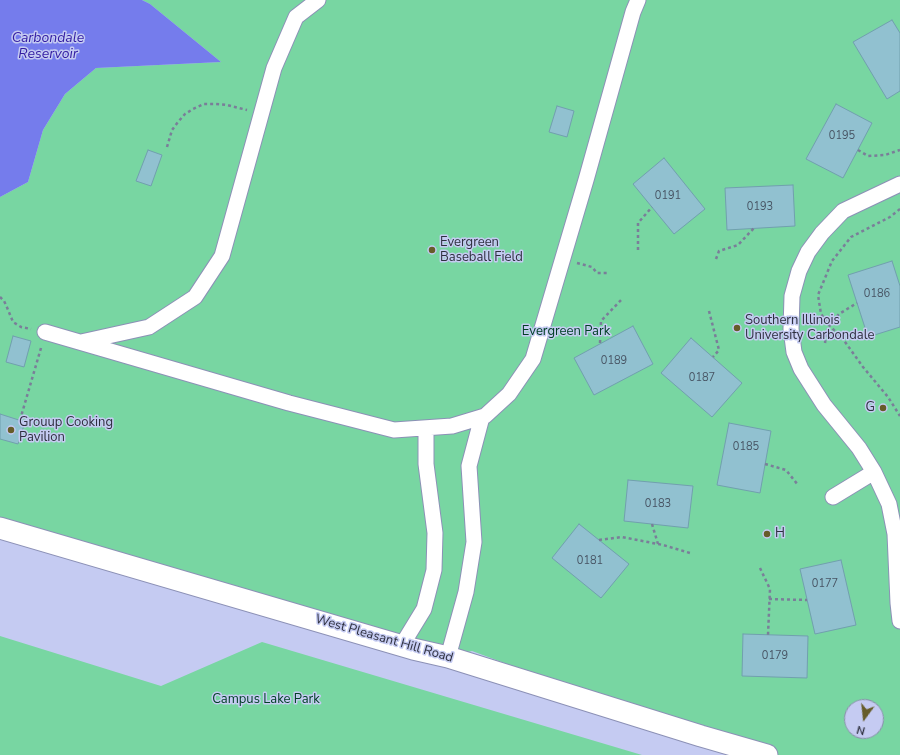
<!DOCTYPE html>
<style>
body{margin:0}
#map{position:relative;width:900px;height:755px;overflow:hidden;background:#c5cbf2;font-family:"Nunito Sans",sans-serif}
canvas{display:block}
.north{position:absolute;left:844px;top:699px;width:40px;height:40px;box-sizing:border-box;background:#c5cbf2;border:1px solid #898daa;border-radius:50%;rotate:195deg;font-size:11px;font-weight:700;line-height:16px;text-align:center;color:#2e303f}
.north::after{content:'';display:block;margin:auto;width:14px;height:18px;background:#665c29;clip-path:polygon(50% 0,100% 100%,50% 72%,0 100%)}
</style>
<div id="map">
<canvas width="900" height="755"></canvas>
<div class="north">N</div>
</div>
<script>
const g = document.querySelector('canvas').getContext('2d');
g.lineJoin = 'round';
function fill(path, color) {
  g.fillStyle = color;
  g.fill(path, 'evenodd');
}
function toPath(rows) {
  const path = new Path2D();
  for (const r of rows) {
    path.moveTo(r[0], r[1]);
    for (let i = 2; i < r.length; i += 2) path.lineTo(r[i], r[i + 1]);
  }
  return path;
}
function trace(path, color, width, dash) {
  g.strokeStyle = color;
  g.lineWidth = width;
  g.lineCap = dash ? 'butt' : 'round';
  g.setLineDash(dash || []);
  g.stroke(path);
}
function label(font, color, halo, rows, align = 'center') {
  g.font = font + ' "Nunito Sans",sans-serif';
  g.lineWidth = 3;
  g.setLineDash([]);
  g.textBaseline = 'middle';
  g.strokeStyle = halo;
  g.fillStyle = color;
  for (const [text, x, y, turn = 0] of rows) {
    g.save();
    g.translate(x, y);
    g.rotate((+turn || 0) * Math.PI / 180);
    g.textAlign = isNaN(turn) ? turn : align;
    if (halo) g.strokeText(text, 0, 0);
    g.fillText(text, 0, 0);
    g.restore();
  }
}
const green = toPath([
 [142,0,900,0,900,755,767,755,701,736,472,651,448,657,0,528,0,197,28,182,43,130,65,94,96,68,221,62,150,4],
 [852,707,876,707,876,731,852,731],
 [0,636,161,686,262,642,642,755,0,755]
]);
const water = toPath([
 [0,0,142,0,150,4,221,62,96,68,65,94,43,130,28,182,0,197]
]);
const building = toPath([
 [892,20,900,33,900,91,887,99,853,42,892,20],
 [836,104,872,123,843,178,806,159,836,104],
 [557,106,574,111,567,137,549,132,557,106],
 [148,150,162,155,151,186,136,181,148,150],
 [664,158,705,209,674,234,633,184,664,158],
 [793,185,795,226,727,230,725,188,793,185],
 [892,261,900,286,900,327,868,337,848,275,892,261],
 [633,326,653,364,594,395,574,358,633,326],
 [13,336,31,341,24,367,6,362,13,336],
 [691,338,742,383,712,417,661,373,691,338],
 [0,414,25,422,18,444,0,439,0,414],
 [729,423,771,431,760,493,717,485,729,423],
 [628,480,693,486,688,528,624,521,628,480],
 [579,524,629,564,601,598,552,558,579,524],
 [841,560,856,625,815,634,800,569,841,560],
 [743,634,808,636,807,678,742,676,743,634]
]);
const path = toPath([
 [167,147,172,130,178,122,185,114,193,109,204,104,215,104,227,105,247,110],
 [858,150,868,156,885,155,900,150],
 [900,209,890,217,851,237,832,261,818,295,821,314,829,325,843,339,863,367,888,397,900,416],
 [638,250,638,223,652,207],
 [716,259,719,251,738,245,754,228],
 [577,263,592,267,597,273,607,273],
 [0,297,4,301,6,305,13,322,21,327,31,329],
 [709,311,719,350,713,357],
 [600,343,601,321,622,299],
 [825,343,826,335,829,325,839,314,857,303],
 [20,420,41,348],
 [765,464,786,470,798,485],
 [652,524,658,544],
 [599,540,622,537,663,545,690,553],
 [760,568,770,589,768,635],
 [769,599,807,600]
]);
const street = toPath([
 [900,184,843,211,822,233,808,252,799,271,792,296,791,329,794,352,801,369,824,405,859,448,874,472,889,504,895,534,898,603,900,621],
 [45,332,289,403,394,430,452,426,485,416,509,394,533,359,586,180,633,12,638,0],
 [81,342,149,327,195,297,222,256,274,68,296,17,318,0],
 [833,497,874,472],
 [402,645,424,609,434,570,435,533,426,464,426,428],
 [448,657,466,592,474,542,469,466,482,417]
]);
const secondary = toPath([
 [0,528,413,649,448,657,701,736,767,755]
]);
const markers = [
 [432,250,4,"#665c29"],
 [737,328,4,"#665c29"],
 [883,408,4,"#665c29"],
 [11,430,4,"#665c29"],
 [767,534,4,"#665c29"]
];
const numberNames = [
 ["0195",842,136],
 ["0191",668,196],
 ["0193",760,207],
 ["0186",877,294],
 ["0189",614,361],
 ["0187",702,378],
 ["0185",746,447],
 ["0183",658,504],
 ["0181",590,561],
 ["0177",825,584],
 ["0179",775,656]
];
const poiNames = [
 ["Evergreen",440,243],
 ["Baseball Field",440,258],
 ["Southern Illinois",745,321],
 ["University Carbondale",745,336],
 ["G",875,408,"right"],
 ["Grouup Cooking",19,423],
 ["Pavilion",19,438],
 ["H",775,534]
];
const parkNames = [
 ["Evergreen Park",566,332],
 ["Campus Lake Park",266,700]
];
const streetNames = [
 ["West Pleasant Hill Road",384,639,16]
];
const waterNames = [
 ["Carbondale",48,39],
 ["Reservoir",48,55]
];
fill(green, '#78d6a2');
fill(water, '#757cec');
fill(building, '#91c1d0');
trace(building, '#71a0ae', 1);
trace(street, '#8c91b6', 17);
trace(secondary, '#8c91b6', 23);
trace(path, '#7a7e99', 2.5, [3, 3]);
trace(street, '#fff', 15);
trace(secondary, '#fff', 21);
for (const [x, y, r, color] of markers) {
  const dot = new Path2D();
  dot.arc(x, y, r, 0, 2 * Math.PI);
  g.fillStyle = color;
  g.fill(dot);
  trace(dot, '#c5cbf2', 1.5);
}
label('11px', '#475463', null, numberNames);
label('13px', '#2e303f', '#c5cbf2', poiNames, 'left');
label('13px', '#004025', '#c5cbf2', parkNames);
label('13px', '#2e303f', '#c5cbf2', streetNames);
label('italic 14px', '#321ca2', '#c5cbf2', waterNames);
</script>
